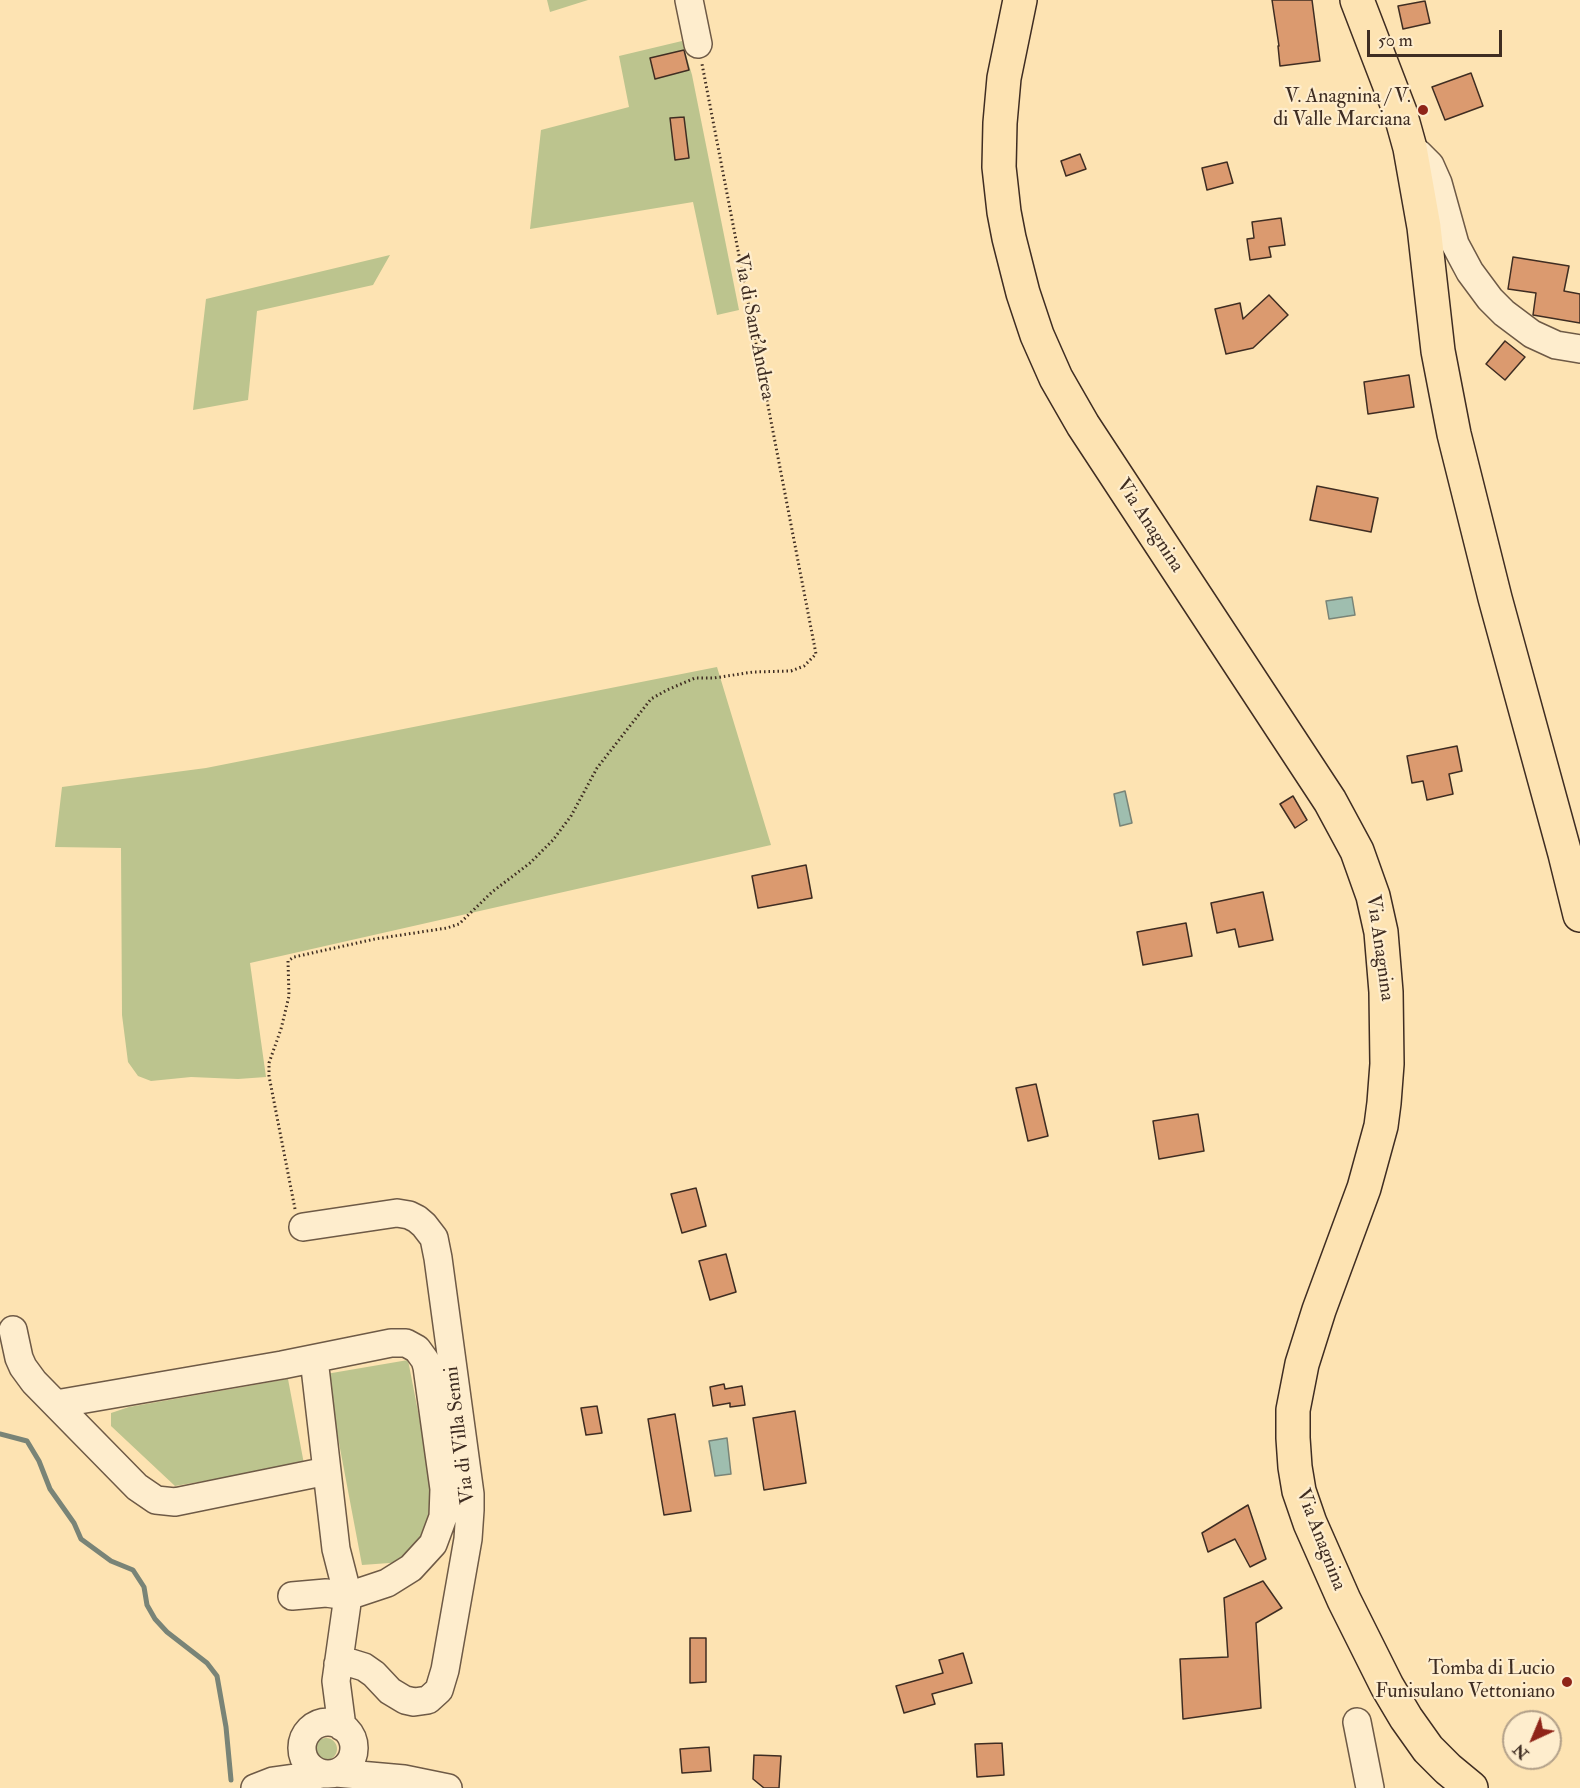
<!DOCTYPE html>
<style>
body{margin:0}
#map{position:relative;width:1580px;height:1788px;overflow:hidden;background:#fde3b2;font-family:"IM FELL Double Pica",serif}
canvas{display:block}
.north{position:absolute;left:1502px;top:1710px;width:60px;height:60px;box-sizing:border-box;background:#feedcd;border:2px solid #b2a089;border-radius:50%;rotate:224deg;font-size:16px;font-weight:700;line-height:24px;text-align:center;color:#3f2d22}
.north::after{content:'';display:block;margin:auto;width:21px;height:27px;background:#8f2418;clip-path:polygon(50% 0,100% 100%,50% 72%,0 100%)}
.scale{position:absolute;left:1367px;top:30px;width:135px;height:27px;box-sizing:border-box;border:3px solid #3f2d22;border-top:0;padding-left:8px;font-size:18px;line-height:21px;white-space:nowrap;color:#3f2d22;-webkit-text-stroke:4px #feedcd;paint-order:stroke}
</style>
<div id="map">
<canvas width="1580" height="1788"></canvas>
<div class="north">N</div>
<div class="scale">50 m</div>
</div>
<script>
const g = document.querySelector('canvas').getContext('2d');
g.lineJoin = 'round';
function fill(path, color) {
  g.fillStyle = color;
  g.fill(path, 'evenodd');
}
function toPath(rows) {
  const path = new Path2D();
  for (const r of rows) {
    if (r.length === 3) {
      path.moveTo(r[0] + r[2], r[1]);
      path.arc(r[0], r[1], r[2], 0, 2 * Math.PI);
      continue;
    }
    path.moveTo(r[0], r[1]);
    for (let i = 2; i < r.length; i += 2) path.lineTo(r[i], r[i + 1]);
  }
  return path;
}
function trace(path, color, width, dash) {
  g.strokeStyle = color;
  g.lineWidth = width;
  g.lineCap = dash ? 'butt' : 'round';
  g.setLineDash(dash || []);
  g.stroke(path);
}
function label(font, color, halo, rows, align = 'center') {
  g.font = font + ' "IM FELL Double Pica",serif';
  g.lineWidth = 4.5;
  g.setLineDash([]);
  g.textBaseline = 'middle';
  g.strokeStyle = halo;
  g.fillStyle = color;
  for (const [text, x, y, turn = 0] of rows) {
    g.save();
    g.translate(x, y);
    g.rotate((+turn || 0) * Math.PI / 180);
    g.textAlign = isNaN(turn) ? turn : align;
    if (halo) g.strokeText(text, 0, 0);
    g.fillText(text, 0, 0);
    g.restore();
  }
}
const green = toPath([
 [547,0,588,0,550,12],
 [682,41,692,75,739,310,717,315,693,202,530,229,541,130,629,107,619,56],
 [390,255,373,285,257,311,248,400,193,410,206,299],
 [717,667,771,845,250,963,266,1077,238,1079,191,1077,151,1081,138,1076,128,1062,122,1015,121,848,55,847,62,787,206,768],
 [408,1360,435,1499,440,1513,403,1562,362,1565,326,1374],
 [288,1379,304,1464,175,1486,111,1426,111,1413,129,1407],
 [326,1749,11]
]);
const water = toPath([
 [1352,597,1355,615,1329,619,1326,601,1352,597],
 [1125,791,1132,823,1120,826,1114,794,1125,791],
 [727,1438,731,1474,715,1476,709,1441,727,1438]
]);
const stream = toPath([
 [0,1434,27,1441,39,1461,50,1489,74,1523,81,1539,111,1561,133,1570,144,1587,147,1605,155,1619,167,1632,207,1663,217,1676,226,1727,231,1780]
]);
const building = toPath([
 [1272,0,1312,0,1320,61,1280,66,1278,46,1279,46,1272,0],
 [1425,1,1430,23,1403,29,1398,6,1425,1],
 [684,50,689,70,655,79,650,58,684,50],
 [1471,73,1483,106,1445,120,1432,87,1471,73],
 [684,117,689,158,675,160,670,118,684,117],
 [1080,154,1086,169,1066,176,1061,161,1080,154],
 [1227,162,1233,183,1207,190,1202,168,1227,162],
 [1281,218,1285,245,1269,247,1271,257,1250,260,1247,239,1254,238,1252,222,1281,218],
 [1513,257,1569,266,1564,291,1580,294,1580,323,1533,315,1536,293,1508,289,1513,257],
 [1269,295,1288,315,1253,348,1226,354,1215,309,1240,303,1243,319,1269,295],
 [1505,341,1525,357,1505,380,1486,364,1505,341],
 [1409,375,1414,407,1368,414,1364,382,1409,375],
 [1317,486,1378,498,1371,532,1310,520,1317,486],
 [1457,746,1462,771,1449,774,1453,794,1427,800,1423,781,1412,783,1407,756,1457,746],
 [1293,796,1307,820,1295,828,1280,804,1293,796],
 [806,865,812,898,758,908,752,876,806,865],
 [1263,892,1273,940,1239,947,1235,929,1217,933,1211,903,1263,892],
 [1186,923,1192,956,1143,965,1137,932,1186,923],
 [1036,1084,1048,1136,1028,1141,1016,1088,1036,1084],
 [1198,1114,1204,1151,1159,1159,1153,1121,1198,1114],
 [696,1188,706,1226,682,1233,671,1194,696,1188],
 [726,1254,736,1292,710,1300,699,1261,726,1254],
 [724,1384,725,1389,742,1386,745,1405,730,1407,730,1403,713,1406,710,1387,724,1384],
 [597,1406,602,1433,586,1435,581,1408,597,1406],
 [795,1411,806,1483,764,1490,753,1418,795,1411],
 [675,1414,691,1511,664,1515,648,1419,675,1414],
 [1248,1505,1266,1559,1250,1567,1235,1539,1208,1552,1202,1533,1248,1505],
 [1263,1581,1282,1608,1256,1623,1261,1708,1183,1719,1180,1659,1228,1657,1224,1598,1263,1581],
 [690,1638,706,1638,706,1682,690,1683,690,1638],
 [963,1653,972,1683,932,1694,935,1704,904,1713,896,1686,943,1673,939,1660,963,1653],
 [1002,1743,1004,1775,977,1777,975,1744,1002,1743],
 [709,1747,711,1771,682,1773,680,1749,709,1747],
 [754,1755,781,1756,779,1788,764,1788,753,1779,754,1755]
]);
const path = toPath([
 [295,1209,269,1076,269,1063,281,1029,289,996,288,961,294,957,375,939,447,928,459,924,492,892,530,863,553,840,571,816,597,768,651,699,667,690,695,678,714,678,753,672,791,671,804,666,816,654,702,64]
]);
const minor = toPath([
 [689,0,698,44],
 [1410,148,1419,154,1430,165,1438,183,1455,244,1470,272,1490,299,1504,313,1532,334,1556,345,1580,349],
 [303,1227,397,1213,409,1215,417,1219,424,1225,434,1238,438,1258,470,1494,470,1510,468,1539,445,1670,439,1690,428,1700,414,1702,405,1700,390,1691,374,1674,364,1667,351,1663,338,1664],
 [13,1330,19,1358,23,1367,34,1382,137,1487,156,1500,175,1502,327,1471,336,1549,348,1596,336,1681,342,1727],
 [314,1359,327,1471],
 [56,1404,282,1365,391,1343,406,1343,417,1349,425,1360,427,1367,444,1489,443,1517,433,1544,411,1568,387,1583,348,1596,326,1593,292,1596],
 [1357,1722,1370,1788],
 [328,1748,26],
 [336,1773,404,1779,448,1788],
 [255,1788,273,1781,323,1774]
]);
const major = toPath([
 [1020,0,1004,78,1000,123,999,167,1004,212,1009,238,1023,293,1037,335,1056,378,1083,425,1330,801,1357,851,1373,896,1381,932,1386,992,1387,1064,1384,1103,1381,1126,1364,1188,1319,1310,1302,1364,1293,1410,1293,1438,1295,1467,1299,1491,1310,1523,1344,1600,1387,1686,1406,1718,1428,1749,1448,1769,1471,1788],
 [1357,0,1400,112,1410,148,1424,227,1438,351,1454,434,1495,598,1565,854,1580,915]
]);
const markers = [
 [1423,110,6,"#8f2418"],
 [1567,1682,6,"#8f2418"]
];
const poiNames = [
 ["V. Anagnina / V.",1411,98],
 ["di Valle Marciana",1411,121],
 ["Tomba di Lucio",1555,1670],
 ["Funisulano Vettoniano",1555,1693]
];
const streetNames = [
 ["Via di Sant'Andrea",753,327,79],
 ["Via Anagnina",1149,526,57],
 ["Via Anagnina",1379,948,82],
 ["Via di Villa Senni",461,1435,-97],
 ["Via Anagnina",1320,1540,69]
];
fill(green, '#bcc48e');
fill(water, '#9fbeaf');
trace(water, '#798477', 1.5);
trace(stream, '#798477', 5);
fill(building, '#db9a6f');
trace(building, '#3f2d22', 1.5);
trace(minor, '#6e5a46', 30);
trace(major, '#3f2d22', 36);
trace(path, '#3f2d22', 3, [1.5, 3]);
trace(minor, '#feedcd', 27);
trace(major, '#fde3b2', 33);
for (const [x, y, r, color] of markers) {
  const dot = new Path2D();
  dot.arc(x, y, r, 0, 2 * Math.PI);
  g.fillStyle = color;
  g.fill(dot);
  trace(dot, '#feedcd', 2);
}
label('20px', '#3f2d22', '#feedcd', poiNames, 'right');
label('20px', '#3f2d22', '#feedcd', streetNames);
</script>
